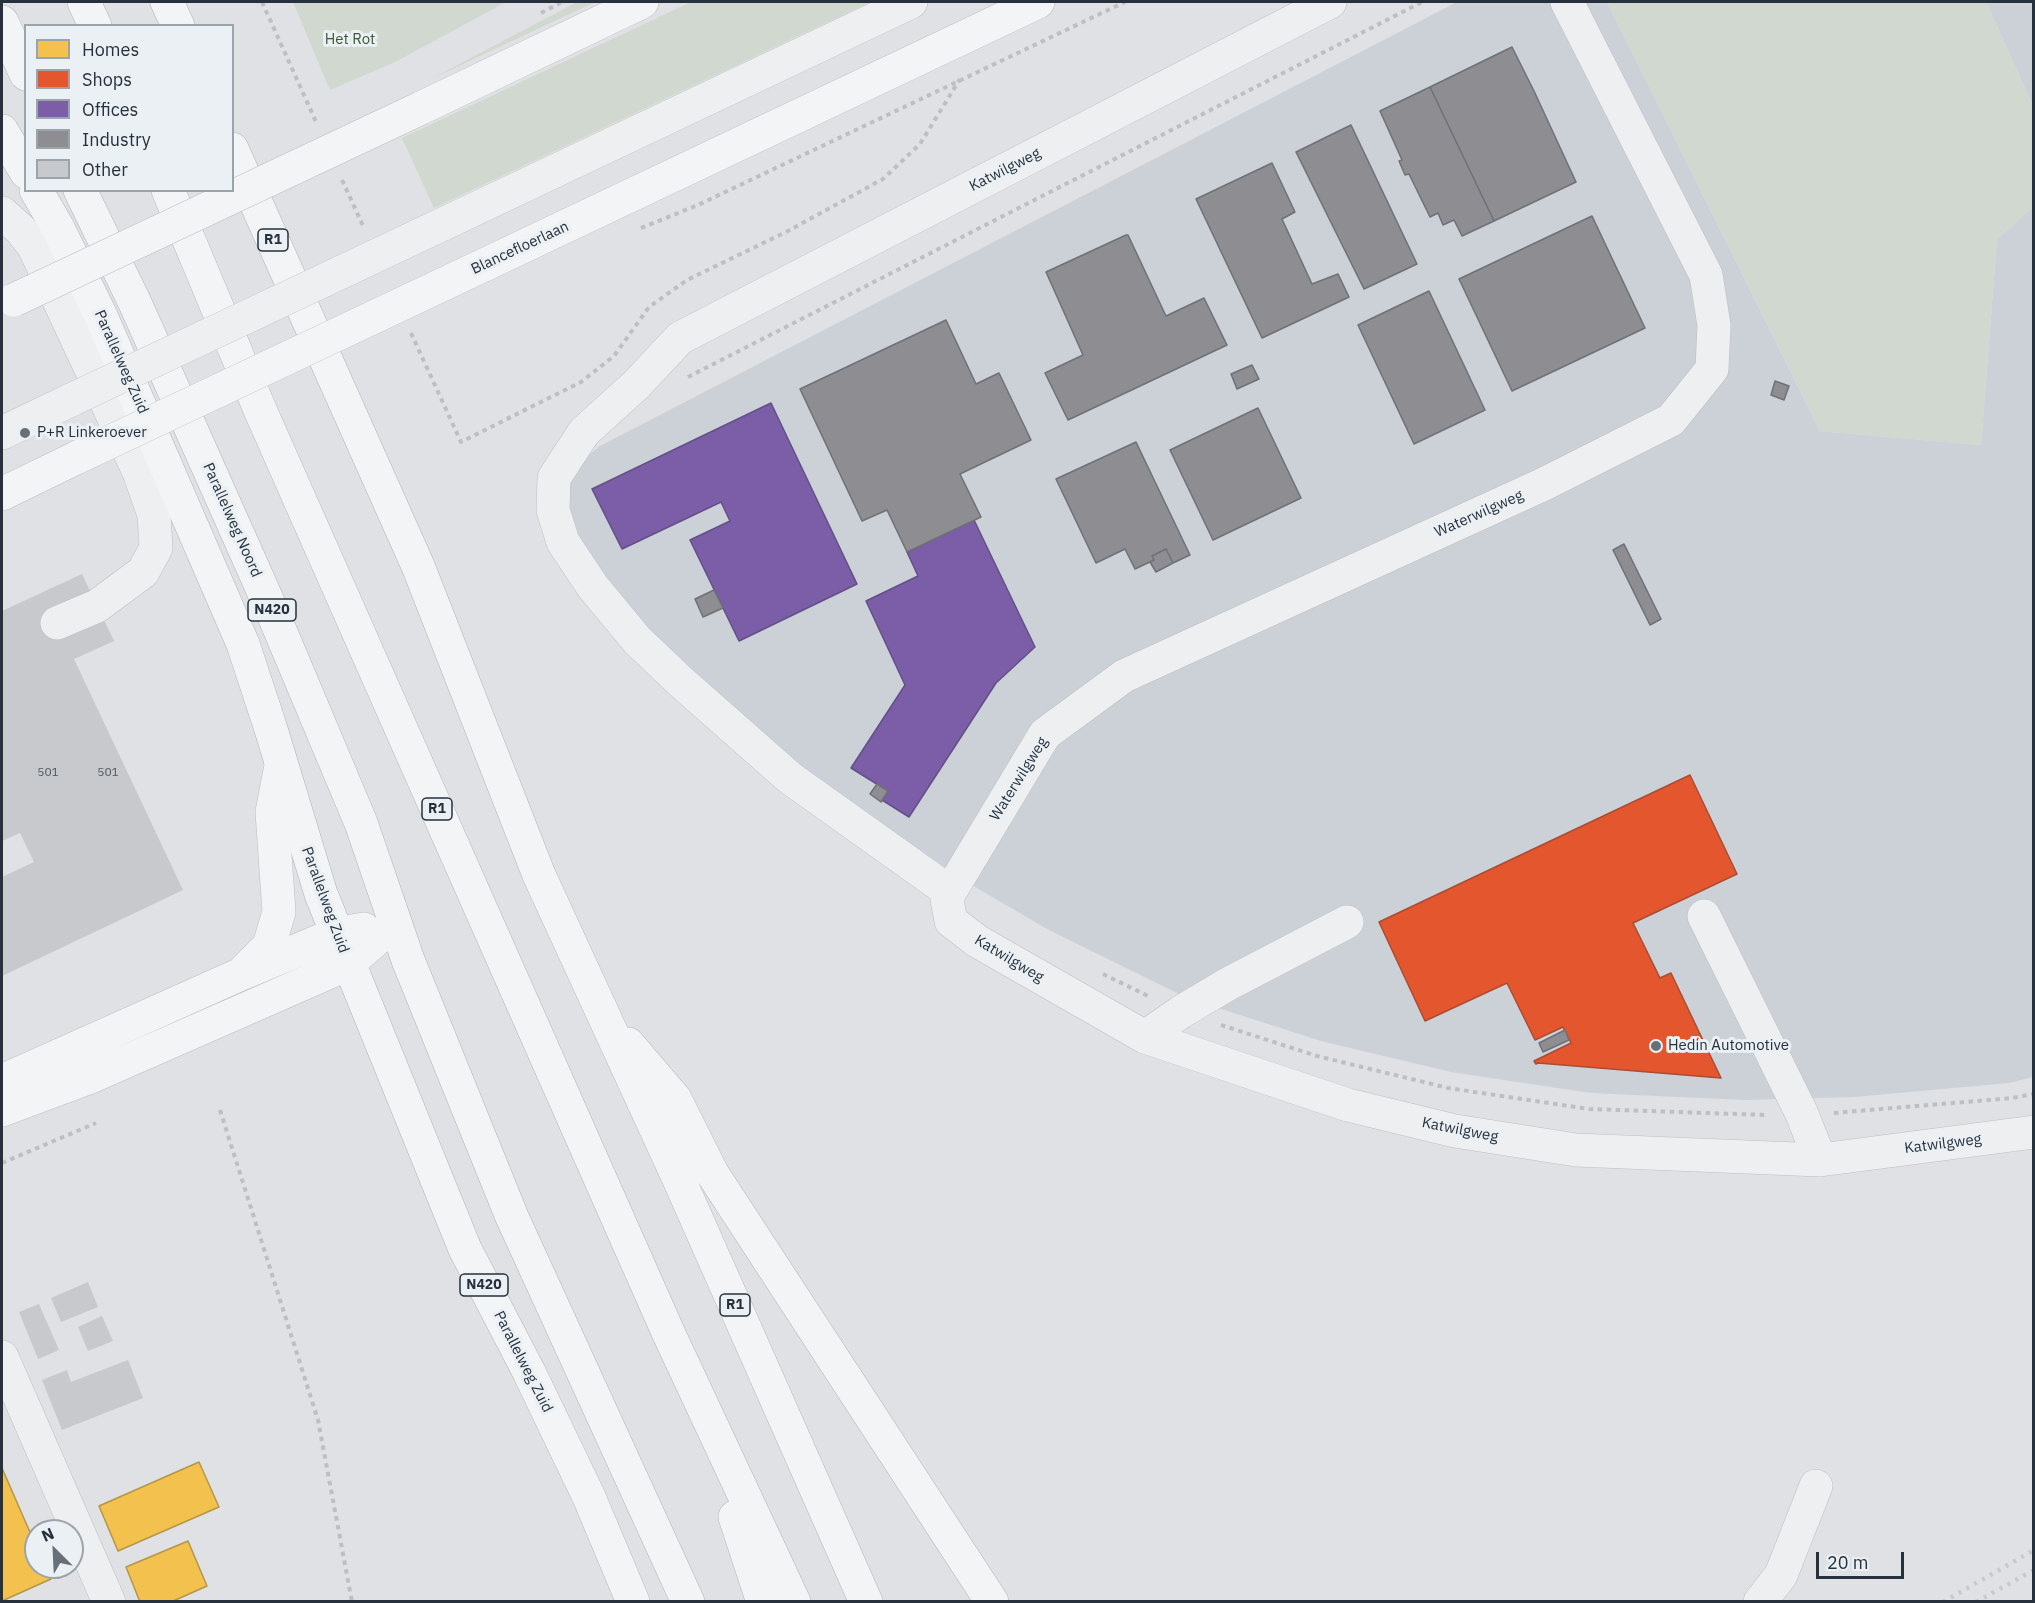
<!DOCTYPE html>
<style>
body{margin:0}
#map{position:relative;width:2035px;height:1603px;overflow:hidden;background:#dfe1e4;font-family:"IBM Plex Sans",sans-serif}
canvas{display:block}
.frame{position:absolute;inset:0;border:3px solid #26313d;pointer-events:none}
.legend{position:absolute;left:24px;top:24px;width:210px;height:168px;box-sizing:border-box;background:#ebf0f4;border:2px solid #9ca4ab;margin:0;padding:8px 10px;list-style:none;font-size:18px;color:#26313d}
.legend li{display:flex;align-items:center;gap:12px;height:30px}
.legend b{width:30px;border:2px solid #9ca4ab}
.north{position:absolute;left:24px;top:1519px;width:60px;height:60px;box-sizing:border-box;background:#ebf0f4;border:2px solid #9ca4ab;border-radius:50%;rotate:336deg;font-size:16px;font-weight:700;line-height:24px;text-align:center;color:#26313d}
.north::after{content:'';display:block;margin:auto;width:21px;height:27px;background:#676f77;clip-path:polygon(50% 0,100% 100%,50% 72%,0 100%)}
.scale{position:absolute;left:1816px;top:1552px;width:88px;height:27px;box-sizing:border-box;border:3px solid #26313d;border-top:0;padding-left:8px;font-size:18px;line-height:21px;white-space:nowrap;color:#26313d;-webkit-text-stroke:4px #ebf0f4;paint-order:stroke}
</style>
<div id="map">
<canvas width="2035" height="1603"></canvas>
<div class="frame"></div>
<ul class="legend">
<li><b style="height:16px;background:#f2c14e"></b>Homes</li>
<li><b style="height:16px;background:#e4572e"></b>Shops</li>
<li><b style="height:16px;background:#7b5ea7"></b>Offices</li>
<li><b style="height:16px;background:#8d8d92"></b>Industry</li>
<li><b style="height:16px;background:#c7c9cc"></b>Other</li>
</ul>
<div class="north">N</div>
<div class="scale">20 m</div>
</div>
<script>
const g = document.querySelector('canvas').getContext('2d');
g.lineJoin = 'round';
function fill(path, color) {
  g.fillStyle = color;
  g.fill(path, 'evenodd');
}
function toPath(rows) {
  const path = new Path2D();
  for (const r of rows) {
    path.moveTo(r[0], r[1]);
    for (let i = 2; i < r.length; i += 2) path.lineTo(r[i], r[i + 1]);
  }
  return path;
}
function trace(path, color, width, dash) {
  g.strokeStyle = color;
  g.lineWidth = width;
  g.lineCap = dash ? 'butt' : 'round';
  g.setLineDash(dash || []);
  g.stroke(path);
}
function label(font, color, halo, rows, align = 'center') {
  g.font = font + ' "IBM Plex Sans",sans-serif';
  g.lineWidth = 6;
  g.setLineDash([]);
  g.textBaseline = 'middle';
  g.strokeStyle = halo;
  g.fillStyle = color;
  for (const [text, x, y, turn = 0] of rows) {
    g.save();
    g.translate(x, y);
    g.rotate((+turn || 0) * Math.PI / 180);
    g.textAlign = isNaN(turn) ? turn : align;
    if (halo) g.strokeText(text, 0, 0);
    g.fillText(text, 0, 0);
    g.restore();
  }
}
const built = toPath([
 [1457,2,1607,2,1820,431,1981,445,1997,239,2033,207,2033,1077,2009,1083,1854,1097,1745,1100,1591,1093,1451,1072,1321,1041,1187,998,1047,929,958,877,814,786,687,680,567,541,566,481,581,461,600,446],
 [1986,2,2033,2,2033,106]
]);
const green = toPath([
 [293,2,506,2,395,62,330,90],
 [577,2,595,2,431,79],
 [691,2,870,2,434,208,402,138],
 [1607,2,1986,2,2033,106,2034,207,1997,239,1981,445,1820,431]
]);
const homes = toPath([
 [199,1462,219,1507,118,1551,99,1506,199,1462],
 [2,1468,36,1546,36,1567,45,1567,51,1579,2,1601,2,1468],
 [188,1541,207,1586,171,1602,140,1602,126,1567,188,1541]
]);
const shops = toPath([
 [1690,775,1737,874,1633,923,1660,978,1671,973,1721,1078,1538,1063,1536,1064,1534,1061,1571,1043,1563,1027,1535,1040,1507,983,1425,1021,1379,922,1690,775]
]);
const offices = toPath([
 [771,403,857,584,739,641,690,540,730,521,721,502,622,549,592,489,771,403],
 [974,520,1035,647,996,683,909,817,882,800,888,791,851,768,905,685,866,601,918,576,907,552,974,520]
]);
const industry = toPath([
 [1512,47,1534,91,1576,182,1494,221,1430,87,1512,47],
 [1430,87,1494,221,1462,236,1454,220,1443,225,1438,213,1430,217,1409,174,1405,175,1399,161,1402,160,1380,111,1430,87],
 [1351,125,1417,264,1364,289,1296,152,1351,125],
 [1272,163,1295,212,1282,219,1312,284,1338,274,1349,297,1262,338,1196,199,1272,163],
 [1592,216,1645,328,1512,391,1459,279,1592,216],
 [1126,235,1128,235,1166,316,1204,298,1227,345,1068,420,1045,373,1083,355,1046,272,1126,235],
 [1429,291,1485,410,1414,444,1358,325,1429,291],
 [946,320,976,384,999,373,1031,440,960,474,981,517,907,552,887,510,862,521,800,389,946,320],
 [1252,365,1259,379,1237,389,1231,374,1252,365],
 [1775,381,1789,386,1784,400,1771,395,1775,381],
 [1258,408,1301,498,1213,540,1170,450,1258,408],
 [1136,442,1190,555,1173,563,1166,549,1152,556,1154,560,1135,569,1125,549,1096,563,1056,479,1136,442],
 [1624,544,1661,619,1650,625,1613,550,1624,544],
 [1166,549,1173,563,1156,572,1150,562,1154,560,1152,556,1166,549],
 [714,590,723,608,703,617,695,599,714,590],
 [877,784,888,791,881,802,870,794,877,784],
 [1565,1030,1569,1040,1543,1052,1539,1043,1565,1030]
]);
const building = toPath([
 [82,574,114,641,74,659,183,890,2,976,2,877,34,862,20,833,2,841,2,611],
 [88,1282,98,1307,61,1322,51,1298],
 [39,1304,59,1350,38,1359,19,1312],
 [102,1316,113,1341,88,1351,78,1327],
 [128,1360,143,1398,62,1430,42,1380,67,1370,71,1382]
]);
const path = toPath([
 [262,2,317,124],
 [541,13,562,2],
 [342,180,364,228],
 [641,228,698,205,1125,2],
 [411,333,461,442,581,382,614,356,649,307,687,280,786,232,883,179,920,144,960,79],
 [688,377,1422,2],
 [1103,974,1150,997],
 [1221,1025,1317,1056,1448,1088,1589,1109,1767,1115],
 [220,1110,318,1420,352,1602],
 [1834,1113,2012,1098,2034,1094],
 [2,1163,96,1123]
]);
const minor = toPath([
 [1567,2,1706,275,1714,325,1712,369,1671,420,1544,484,1124,676,1045,734,950,892,947,900,951,921,977,941,1145,1037,1348,1105,1455,1131,1576,1150,1820,1160,2034,1132],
 [2,213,21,230,34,247,139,472,154,515,156,548,143,572,97,606,57,623],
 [441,225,911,2],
 [2,433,73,399],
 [950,892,790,778,680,681,637,640,593,587,563,542,553,510,554,478,584,432,636,385,680,338,1330,2],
 [1704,916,1802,1114,1820,1160],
 [1145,1037,1181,1012,1228,984,1347,922],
 [2,1357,109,1602],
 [1760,1602,1781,1575,1816,1486]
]);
const major = toPath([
 [421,108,642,2],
 [484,265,1038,2],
 [2,494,78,457],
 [245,970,269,946,279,912,272,812,281,766],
 [2,1081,241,974,336,934,364,929],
 [2,1110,93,1076,348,964,395,923]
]);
const highway = toPath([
 [84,2,95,26],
 [167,2,178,26],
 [2,22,26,74],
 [2,131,26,172],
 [232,149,418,566,539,875,678,1177,866,1602],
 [36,190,58,228,101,316,243,644,270,726,321,894,465,1249,529,1372,589,1497,633,1602],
 [80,190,135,303,269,604,361,823,408,960,512,1217,688,1602],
 [168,190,261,412,668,1332,794,1602],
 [628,1044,675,1099,712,1173,992,1602],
 [735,1517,763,1602]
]);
const rail = toPath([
 [1943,1602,2034,1550],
 [1976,1602,2034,1570]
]);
const minorBridge = toPath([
 [73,399,441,225]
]);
const majorBridge = toPath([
 [14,300,421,108],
 [78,457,484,265]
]);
const markers = [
 [25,433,6,"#676f77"],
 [1656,1046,6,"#676f77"]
];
const numberNames = [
 ["501",48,773],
 ["501",108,773]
];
const shields = [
 [273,240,30],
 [272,610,48],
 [437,809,30],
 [484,1285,48],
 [735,1305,30]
];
const shieldNames = [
 ["R1",273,240],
 ["N420",272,610],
 ["R1",437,809],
 ["N420",484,1285],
 ["R1",735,1305]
];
const parkNames = [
 ["Het Rot",350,40]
];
const streetNames = [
 ["Katwilgweg",1005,170,-27],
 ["Blancefloerlaan",520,248,-25],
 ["Parallelweg Zuid",121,362,66],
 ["Waterwilgweg",1479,514,-24],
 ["Parallelweg Noord",232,520,66],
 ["Waterwilgweg",1019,779,-58],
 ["Parallelweg Zuid",325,900,70],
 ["Katwilgweg",1009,959,31],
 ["Katwilgweg",1460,1130,11],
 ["Katwilgweg",1943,1144,-7],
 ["Parallelweg Zuid",523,1362,63]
];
const poiNames = [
 ["P+R Linkeroever",37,433],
 ["Hedin Automotive",1668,1046]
];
fill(built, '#ccd1d8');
fill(green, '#d0d8cf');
fill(homes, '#f2c14e');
trace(homes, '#b59649', 1.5);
fill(shops, '#e4572e');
trace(shops, '#ab4c32', 1.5);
fill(offices, '#7b5ea7');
trace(offices, '#625087', 1.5);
fill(industry, '#8d8d92');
trace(industry, '#6e7178', 1.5);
fill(building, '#c7c9cc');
trace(minor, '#bdbfc2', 34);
trace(major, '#babec2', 34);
trace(highway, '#b1b4b9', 34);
trace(path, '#bdc0c3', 4, [4.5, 4.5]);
trace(minor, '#eeeff1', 33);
trace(major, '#f3f4f5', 33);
trace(highway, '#f3f4f5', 33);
trace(rail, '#c8cacc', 4.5, [3, 6]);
trace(minorBridge, '#bdbfc2', 34, []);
trace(majorBridge, '#babec2', 34, []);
trace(minorBridge, '#eeeff1', 33);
trace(majorBridge, '#f3f4f5', 33);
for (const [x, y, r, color] of markers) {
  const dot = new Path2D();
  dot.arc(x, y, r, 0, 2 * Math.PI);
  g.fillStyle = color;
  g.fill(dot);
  trace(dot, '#ebf0f4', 2);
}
label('12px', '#4f5862', null, numberNames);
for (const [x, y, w] of shields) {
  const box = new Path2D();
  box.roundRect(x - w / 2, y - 11, w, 22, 4.5);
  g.fillStyle = '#ebf0f4';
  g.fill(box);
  trace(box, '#26313d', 1.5);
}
label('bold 14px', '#26313d', null, shieldNames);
label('15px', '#3e5933', '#ebf0f4', parkNames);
label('15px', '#26313d', '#ebf0f4', streetNames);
label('15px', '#26313d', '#ebf0f4', poiNames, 'left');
</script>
